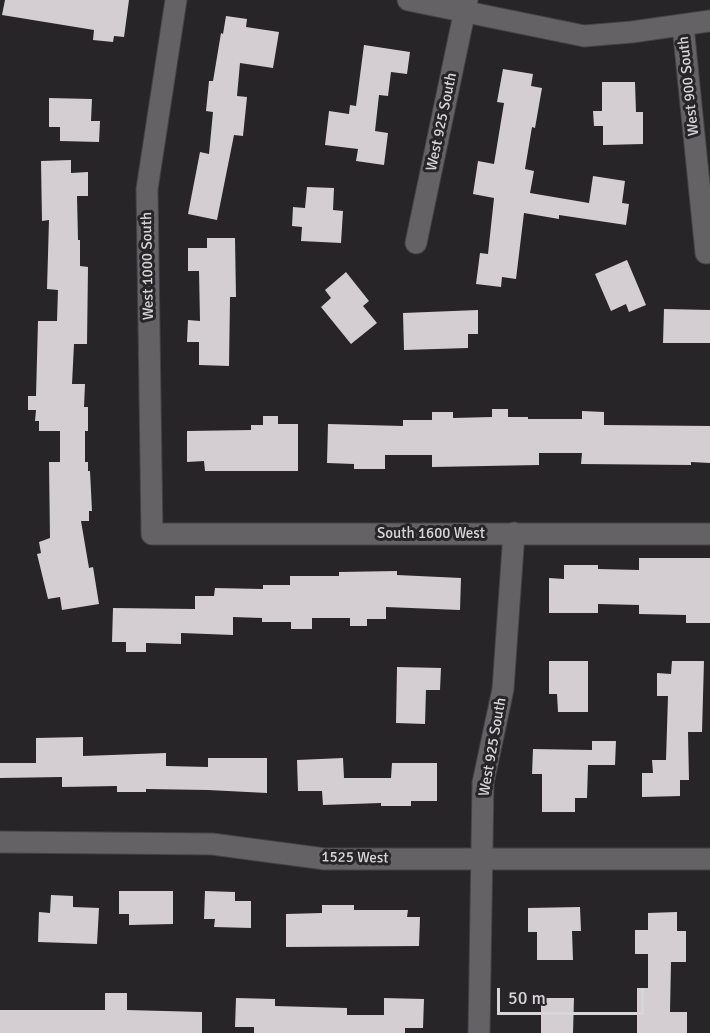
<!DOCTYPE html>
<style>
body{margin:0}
#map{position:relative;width:710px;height:1033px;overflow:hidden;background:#272528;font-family:Signika,sans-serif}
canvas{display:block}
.scale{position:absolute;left:497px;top:988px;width:147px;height:27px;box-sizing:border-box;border:3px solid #d7d5d8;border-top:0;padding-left:8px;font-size:18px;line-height:21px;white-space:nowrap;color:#d7d5d8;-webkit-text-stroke:4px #272528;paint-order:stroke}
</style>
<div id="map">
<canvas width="710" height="1033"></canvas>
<div class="scale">50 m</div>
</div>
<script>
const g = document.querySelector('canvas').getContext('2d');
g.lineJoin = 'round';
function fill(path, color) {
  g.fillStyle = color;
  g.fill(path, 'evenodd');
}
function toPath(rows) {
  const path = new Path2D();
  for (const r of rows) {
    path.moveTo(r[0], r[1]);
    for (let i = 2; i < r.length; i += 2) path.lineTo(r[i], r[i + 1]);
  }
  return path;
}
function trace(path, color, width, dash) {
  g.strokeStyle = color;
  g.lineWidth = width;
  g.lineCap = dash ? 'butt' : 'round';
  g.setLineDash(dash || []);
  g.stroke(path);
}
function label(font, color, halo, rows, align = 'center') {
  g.font = font + ' Signika,sans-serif';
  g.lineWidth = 6;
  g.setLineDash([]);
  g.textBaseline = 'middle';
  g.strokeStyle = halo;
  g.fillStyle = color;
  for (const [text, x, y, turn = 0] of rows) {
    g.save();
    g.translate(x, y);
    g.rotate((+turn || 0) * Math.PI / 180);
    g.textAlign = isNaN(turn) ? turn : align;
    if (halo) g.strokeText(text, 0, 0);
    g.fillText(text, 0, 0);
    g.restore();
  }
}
const building = toPath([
 [5,0,129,0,124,37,114,36,113,42,93,40,94,30,2,15],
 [226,16,247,19,246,27,279,32,273,68,240,63,237,96,247,97,243,136,234,135,217,220,188,214,200,152,209,154,213,112,206,111,209,81,213,81,221,33,223,34],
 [364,45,410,52,407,74,391,72,388,96,379,95,375,131,388,133,384,165,356,161,358,149,325,145,329,111,349,114,350,105,356,106],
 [503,69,533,74,531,86,542,88,535,128,532,127,525,169,534,171,530,193,589,203,593,176,625,181,622,203,629,204,626,225,559,215,559,219,524,213,516,279,502,277,501,287,476,284,480,253,488,254,494,198,473,194,478,161,494,164,504,103,497,102],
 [602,82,635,82,636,112,643,112,643,144,603,145,603,126,594,126,593,111,602,111],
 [49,98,92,99,91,121,100,121,99,142,60,141,60,127,49,127],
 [71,160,71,173,88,172,88,196,77,196,78,240,80,240,80,266,88,267,87,344,74,344,72,384,85,384,84,407,88,407,88,431,85,431,85,462,88,462,88,471,90,471,92,511,89,511,89,521,81,521,89,568,93,567,99,604,62,610,60,597,48,599,37,554,41,553,39,542,50,538,49,462,60,462,60,431,39,431,39,421,35,421,36,410,28,410,28,396,36,396,38,321,57,321,58,290,47,289,49,220,42,221,41,161],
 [307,187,334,188,333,210,343,211,341,243,301,241,302,227,292,226,293,207,305,208],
 [207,238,235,238,236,297,230,297,229,366,199,365,199,342,187,342,188,320,200,321,199,271,188,271,188,248,207,248],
 [627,260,646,305,629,312,626,304,611,311,595,274],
 [346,272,369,301,363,306,377,323,351,344,321,307,331,298,325,290],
 [664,309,710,310,710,343,663,343],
 [478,310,478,334,468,334,468,348,404,350,403,313],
 [492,409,508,409,508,417,528,417,528,419,582,419,582,411,604,412,604,425,710,426,710,463,691,462,691,465,581,464,582,453,539,453,539,465,432,467,432,455,385,455,385,469,354,469,354,464,327,463,328,424,403,426,403,420,432,420,432,412,453,412,453,418,492,417],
 [263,416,278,416,278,424,298,424,298,471,205,471,204,461,187,462,187,431,251,430,251,425,263,425],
 [639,558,710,558,710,623,686,623,686,615,639,614,639,605,598,604,598,613,549,613,549,578,564,579,564,565,598,565,598,569,639,570],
 [397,571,397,575,461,578,460,610,386,607,386,619,367,619,367,626,350,626,350,618,312,618,312,629,291,629,291,622,262,622,262,618,233,617,233,635,181,633,181,644,146,643,146,652,126,652,126,642,112,642,113,608,195,609,195,596,214,596,215,588,263,589,263,585,290,585,290,576,339,576,339,572],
 [549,661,588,661,588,712,558,712,557,694,549,694],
 [672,661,704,661,702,732,688,732,689,780,680,780,680,796,642,797,642,773,653,773,652,760,666,760,668,696,657,696,657,673,671,674],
 [397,667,441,668,440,690,426,690,425,724,396,723],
 [83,737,83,756,166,753,166,766,208,767,208,758,267,758,267,793,208,790,146,789,146,792,117,792,117,786,62,787,62,777,0,778,0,763,36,763,36,738],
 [592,741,616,741,615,765,588,765,587,798,575,798,575,812,542,812,542,774,532,774,533,749,592,750],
 [343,758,344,778,391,778,392,763,437,763,437,801,411,801,411,806,381,806,381,803,323,805,322,791,298,791,297,760],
 [119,891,173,891,173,924,129,925,129,914,119,914],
 [205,891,235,892,235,901,251,901,251,928,214,927,215,919,204,919],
 [51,895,73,896,73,907,99,908,97,944,38,942,39,912,50,913],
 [322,905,354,905,354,910,408,910,407,917,420,917,419,946,286,947,286,914,322,913],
 [580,907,581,931,572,931,573,960,537,960,537,932,528,932,528,908],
 [677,912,677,931,686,931,686,962,671,962,670,1012,687,1012,687,1033,637,1033,637,988,648,988,648,954,635,954,635,930,648,930,648,913],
 [105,993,127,993,127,1010,202,1012,202,1033,0,1033,0,1010,105,1010],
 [236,998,275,999,275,1006,347,1008,347,1015,384,1015,384,998,424,999,423,1028,405,1028,405,1033,254,1033,254,1027,235,1027],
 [541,998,574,998,573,1033,541,1033]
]);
const minor = toPath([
 [176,0,147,189,152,534,710,534],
 [408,0,584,36,632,32,710,21],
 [683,26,706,253],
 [416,243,467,0],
 [0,842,212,844,325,859,710,859],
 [479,1033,483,783,503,689,514,533]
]);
const streetNames = [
 ["West 900 South",689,86,-96],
 ["West 925 South",442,122,-78],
 ["West 1000 South",148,266,-91],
 ["South 1600 West",431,534],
 ["West 925 South",493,747,-80],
 ["1525 West",355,858,1]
];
fill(building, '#d4ced2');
trace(minor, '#444245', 23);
trace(minor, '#656266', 21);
label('15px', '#d7d5d8', '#272528', streetNames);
</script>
